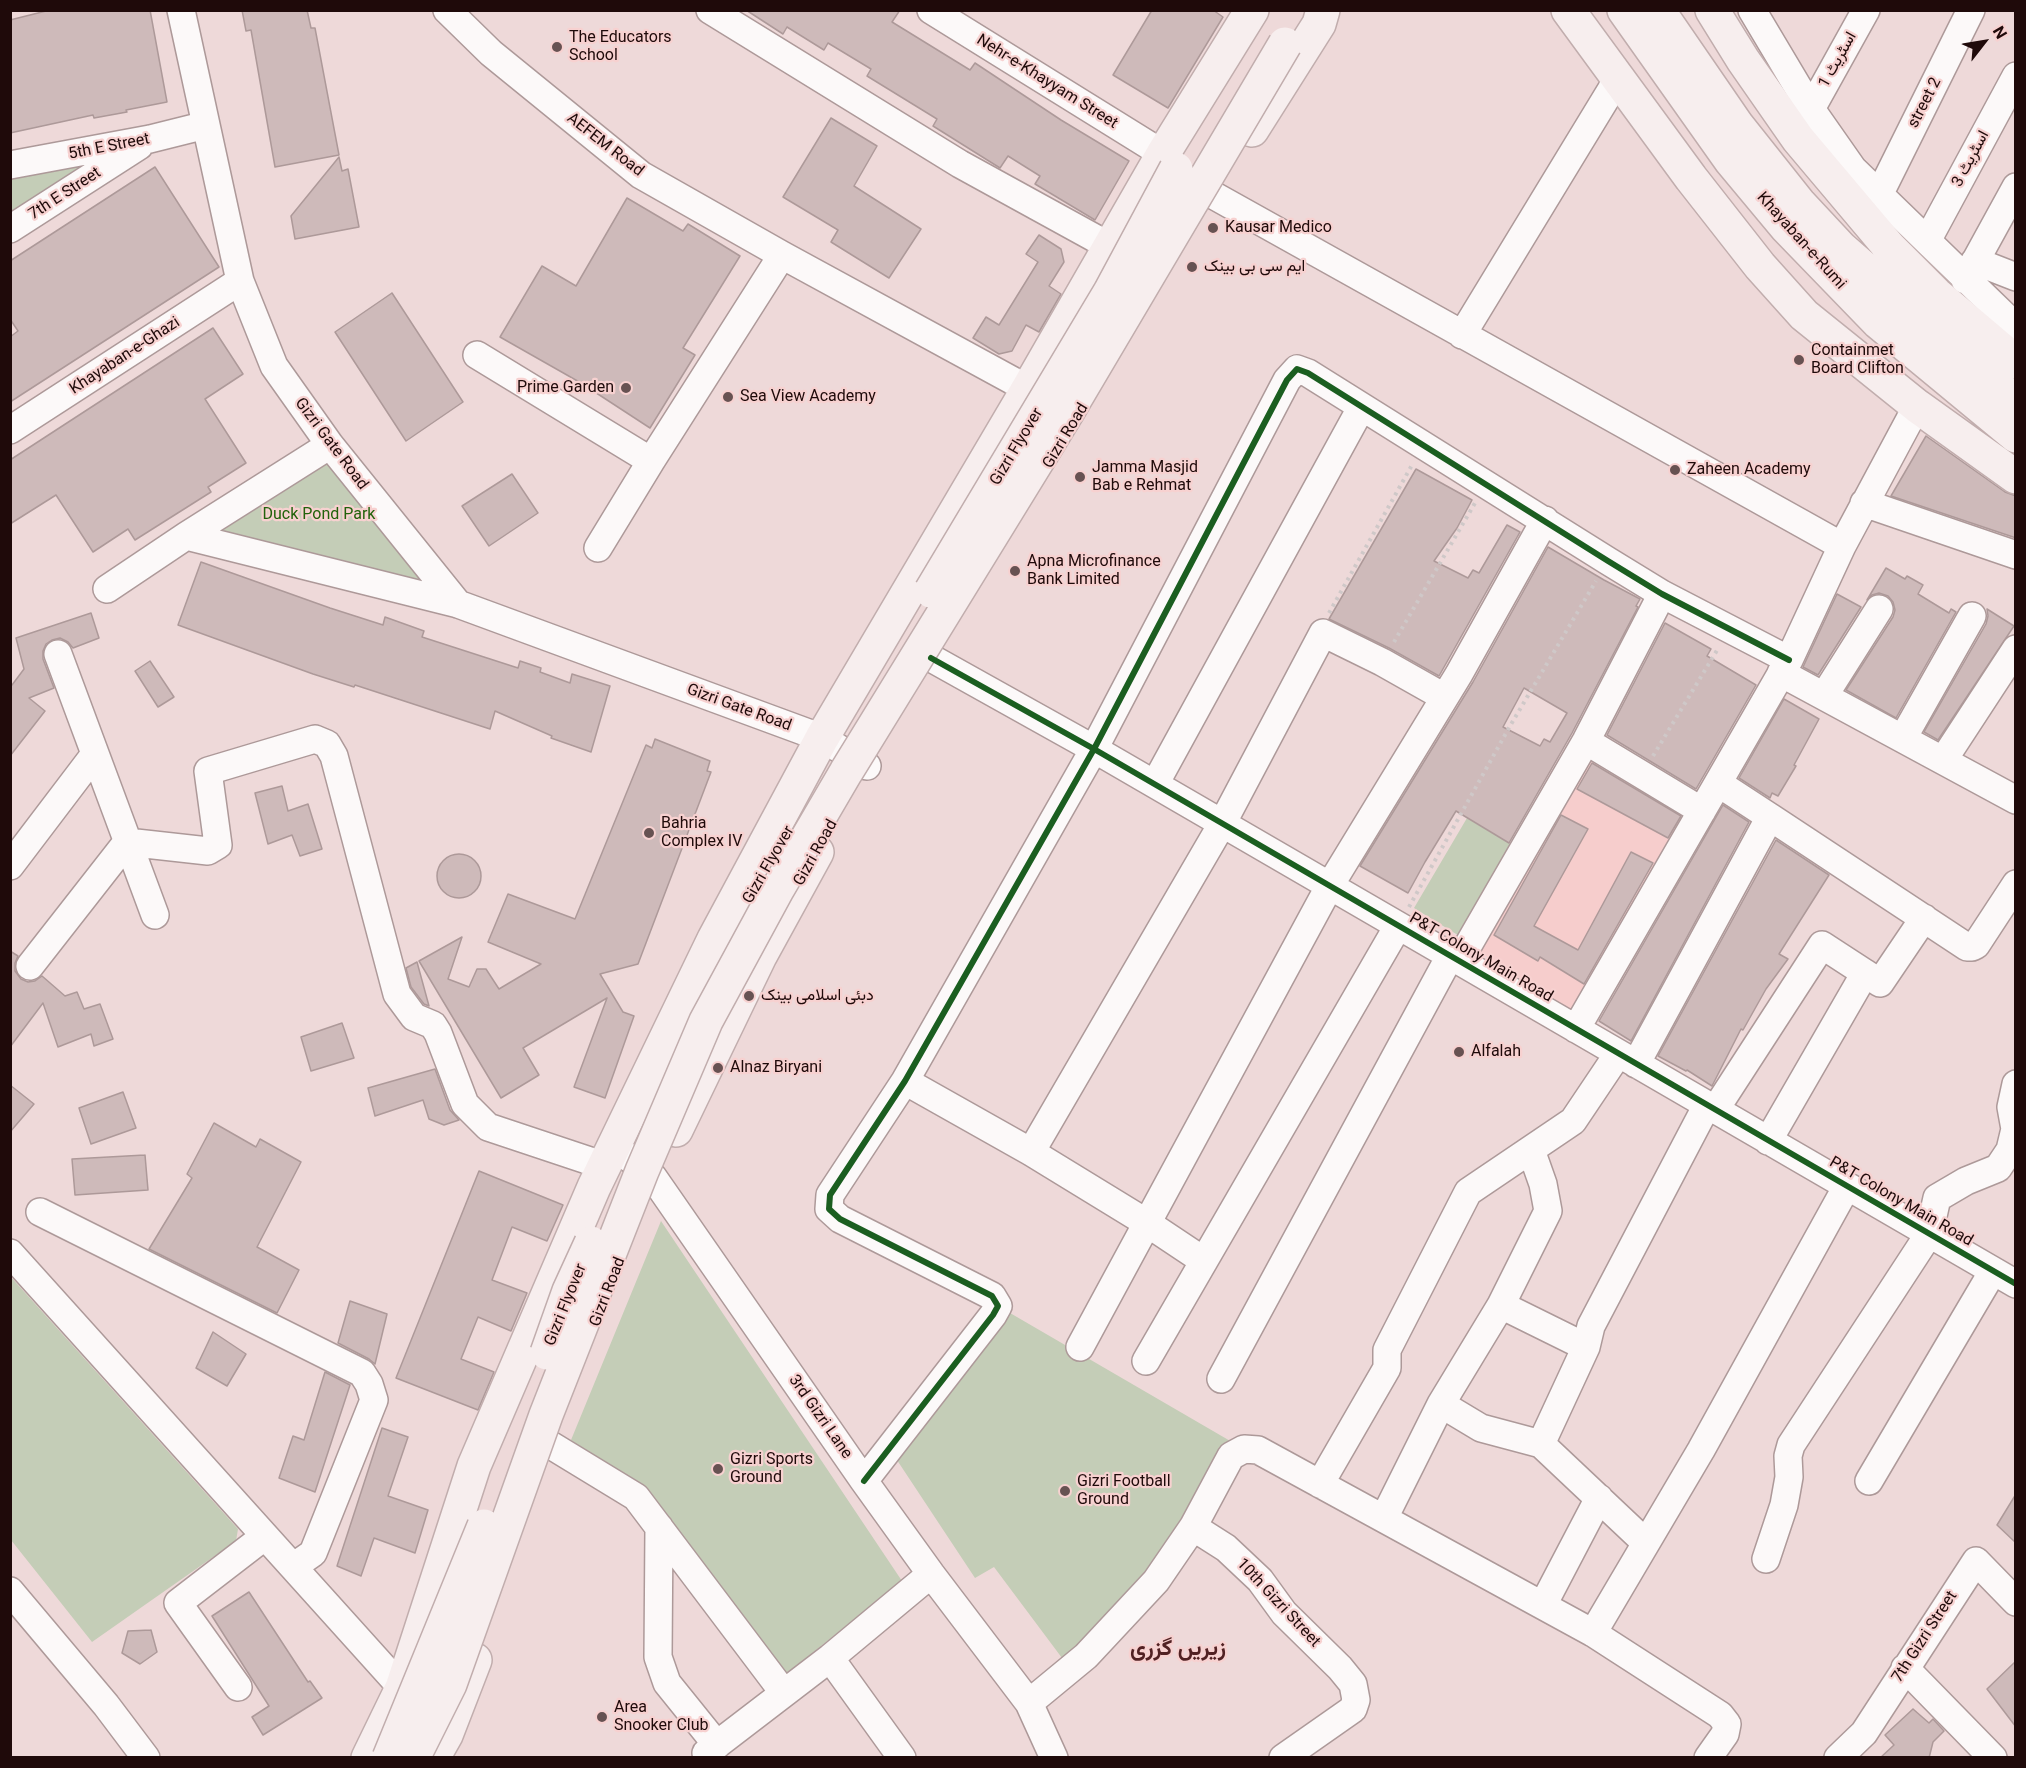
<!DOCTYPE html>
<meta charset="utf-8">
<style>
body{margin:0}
#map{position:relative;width:2026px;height:1768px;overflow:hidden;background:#eed9d9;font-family:Roboto,sans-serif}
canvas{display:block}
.frame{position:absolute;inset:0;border:12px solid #1f0a0a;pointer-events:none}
.north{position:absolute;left:1954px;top:12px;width:60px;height:60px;-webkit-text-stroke:4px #f7d1d0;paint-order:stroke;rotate:59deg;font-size:16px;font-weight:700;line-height:24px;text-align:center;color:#1f0a0a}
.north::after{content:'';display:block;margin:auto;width:21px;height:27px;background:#1f0a0a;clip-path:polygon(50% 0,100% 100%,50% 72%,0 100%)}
</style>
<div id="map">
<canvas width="2026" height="1768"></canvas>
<div class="frame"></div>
<div class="north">N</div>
</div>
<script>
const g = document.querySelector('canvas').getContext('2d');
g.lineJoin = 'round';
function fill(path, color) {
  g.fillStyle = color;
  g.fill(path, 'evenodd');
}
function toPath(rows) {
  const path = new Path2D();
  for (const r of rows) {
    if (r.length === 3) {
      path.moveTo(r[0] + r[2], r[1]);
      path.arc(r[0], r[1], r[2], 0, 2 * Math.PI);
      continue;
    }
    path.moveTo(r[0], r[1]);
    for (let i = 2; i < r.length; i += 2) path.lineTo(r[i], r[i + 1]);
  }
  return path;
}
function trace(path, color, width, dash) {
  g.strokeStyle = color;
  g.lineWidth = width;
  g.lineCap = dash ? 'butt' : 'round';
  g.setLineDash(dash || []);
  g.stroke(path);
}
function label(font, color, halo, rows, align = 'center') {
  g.font = font + ' Roboto,Vazirmatn,sans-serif';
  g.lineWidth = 4.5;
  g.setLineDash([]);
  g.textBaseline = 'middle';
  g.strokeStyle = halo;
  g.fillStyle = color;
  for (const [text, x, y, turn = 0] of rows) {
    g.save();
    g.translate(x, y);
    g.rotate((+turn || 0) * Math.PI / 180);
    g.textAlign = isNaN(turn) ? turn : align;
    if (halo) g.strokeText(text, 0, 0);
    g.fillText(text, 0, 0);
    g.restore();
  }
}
const built = toPath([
 [1589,756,1688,819,1579,1018,1476,949]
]);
const green = toPath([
 [150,139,11,229,11,164],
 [330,445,458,604,186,536],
 [1467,818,1514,846,1461,937,1414,908],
 [661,1221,902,1581,780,1679,646,1498,571,1440],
 [10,1276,238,1529,236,1541,92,1642,11,1540],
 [998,1306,1244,1449,1193,1527,1065,1662,994,1567,975,1578,889,1448]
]);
const building = toPath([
 [50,10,150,10,167,102,126,110,127,112,94,118,93,115,10,133,10,20,50,10],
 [242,10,307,10,311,28,315,28,339,155,275,167,251,30,246,31,242,10],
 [746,10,900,10,892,22,970,70,975,63,1061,120,1129,161,1095,220,1035,184,1040,176,1008,156,1000,168,933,126,937,119,867,76,871,69,828,43,824,50,787,27,783,34,746,10],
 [1152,10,1213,10,1223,17,1168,108,1113,75,1152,10],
 [831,118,877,146,854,186,921,229,889,278,831,242,838,230,783,197,831,118],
 [339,157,342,171,348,169,359,227,295,239,291,216,339,157],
 [155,167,219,267,10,402,10,337,18,331,10,319,10,261,155,167],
 [627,198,683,231,688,224,740,256,683,348,695,355,650,428,581,383,500,337,542,266,576,286,627,198],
 [1039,235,1061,249,1064,262,1049,286,1061,294,1039,332,1026,325,1012,351,999,354,973,338,986,317,999,325,1038,262,1026,254,1039,235],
 [392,293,463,402,406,441,335,332,392,293],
 [213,328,243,374,205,399,246,463,208,487,211,492,135,540,128,529,93,552,56,495,10,524,10,460,213,328],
 [1926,436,2005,492,2016,496,2016,538,1891,496,1926,436],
 [1416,469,1472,500,1457,528,1434,561,1468,578,1473,570,1479,573,1507,525,1520,532,1439,676,1389,648,1329,619,1416,469],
 [512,474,538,513,489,546,462,506,512,474],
 [1548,547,1604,580,1640,599,1636,606,1638,607,1572,733,1509,843,1456,811,1425,862,1408,893,1360,866,1473,682,1548,547],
 [1524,688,1567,713,1550,742,1544,739,1540,746,1503,727,1524,688],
 [201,562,330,608,383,625,385,617,424,631,422,637,518,668,520,661,541,668,540,672,570,683,572,674,610,686,591,752,551,738,552,736,495,711,490,729,355,685,354,687,313,674,178,625,201,562],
 [1886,568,1905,579,1907,576,1923,585,1918,594,1949,613,1951,609,1956,612,1896,718,1846,690,1893,617,1895,610,1893,602,1888,596,1879,593,1872,595,1867,600,1886,568],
 [1837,594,1861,607,1818,675,1803,667,1837,594],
 [1987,609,2014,626,1938,740,1924,732,1986,624,1988,616,1987,609],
 [91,613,99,638,73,648,68,642,60,638,52,640,46,644,43,651,43,659,54,688,29,698,45,711,10,756,10,683,12,685,24,669,16,638,91,613],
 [1665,623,1711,649,1707,656,1756,685,1696,789,1607,735,1665,623],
 [150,661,174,697,158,707,135,671,150,661],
 [1784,699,1819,719,1794,765,1796,766,1778,796,1772,793,1770,798,1739,778,1784,699],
 [655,739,710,761,707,771,711,772,638,964,600,974,623,1012,634,1016,605,1098,574,1087,607,998,523,1048,539,1075,501,1098,419,961,462,937,448,979,469,987,477,969,486,969,499,989,541,964,488,942,508,894,575,919,646,745,652,748,655,739],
 [1592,763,1681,816,1668,838,1577,789,1592,763],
 [282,786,288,811,308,804,322,849,300,856,292,835,268,844,255,793,282,786],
 [1723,805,1749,822,1631,1041,1599,1021,1723,805],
 [1561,815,1588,829,1534,926,1578,950,1631,852,1653,863,1584,984,1540,957,1538,961,1494,935,1561,815],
 [1776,840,1829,875,1779,954,1788,959,1766,989,1743,1030,1741,1029,1712,1086,1687,1070,1686,1071,1658,1056,1776,840],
 [459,876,22],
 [10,951,18,956,15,963,15,971,21,979,28,982,35,981,42,976,65,996,77,992,84,1009,100,1004,113,1039,94,1046,91,1034,58,1047,43,1003,10,1047,10,951],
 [417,962,429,1006,424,1004,411,987,406,968,417,962],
 [342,1023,354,1058,311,1071,301,1037,342,1023],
 [435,1069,450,1110,459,1120,444,1125,429,1119,423,1100,375,1116,368,1088,435,1069],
 [10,1085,34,1104,10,1132,10,1085],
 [123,1092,136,1128,91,1144,79,1108,123,1092],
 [214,1123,256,1147,260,1139,301,1162,257,1247,299,1270,277,1313,149,1249,192,1178,187,1174,214,1123],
 [145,1155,148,1190,75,1195,72,1159,145,1155],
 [479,1171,563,1205,547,1241,512,1227,492,1280,527,1293,511,1331,478,1317,461,1359,494,1372,478,1410,396,1378,479,1171],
 [350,1301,387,1314,375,1364,369,1359,338,1343,350,1301],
 [213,1332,246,1354,227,1386,196,1368,213,1332],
 [325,1372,350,1385,315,1492,279,1478,293,1436,304,1440,325,1372],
 [382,1428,408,1437,388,1496,428,1510,415,1553,374,1538,361,1576,337,1566,382,1428],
 [2016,1494,2016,1543,1997,1525,2016,1494],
 [249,1592,308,1682,310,1681,322,1698,263,1735,252,1717,269,1706,212,1616,249,1592],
 [151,1630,157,1652,140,1664,122,1653,128,1631,151,1630],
 [2016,1661,2016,1727,1987,1689,2016,1661],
 [1913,1709,1929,1723,1933,1719,1944,1731,1933,1742,1929,1758,1880,1758,1894,1745,1885,1735,1913,1709]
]);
const path = toPath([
 [1329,613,1412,465],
 [1394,642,1475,503],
 [1653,756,1719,647],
 [1409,907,1510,726,1596,581]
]);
const minor = toPath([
 [181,10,240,281,274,366,330,445,458,604],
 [447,10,491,53,641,175,782,255,1028,389],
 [710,10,960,164,1111,247],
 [931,10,1163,154],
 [1752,10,1811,109,1853,169,2016,327],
 [1811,109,1866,10],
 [10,165,150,139,206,125],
 [1213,195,1842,546],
 [1879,195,1971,10],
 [10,229,139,146],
 [1927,241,2016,76],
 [1975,261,2016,277],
 [1965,280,2016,187],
 [1462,335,1619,77],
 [477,355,651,461],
 [10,430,240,281],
 [1864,503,2016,555],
 [186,536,458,604,822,738,867,766],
 [598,548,651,461,782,255],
 [107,589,186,536,330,445],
 [58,654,155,915],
 [931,658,1094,749,2016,1284],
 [1781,673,2016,800],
 [1824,696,1879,609],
 [1903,738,1972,616],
 [1586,741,1702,811],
 [1944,759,2016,649],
 [1155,784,1361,408],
 [1770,817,1967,947,1972,947,1976,945,2016,884],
 [10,866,95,754],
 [1459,961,1586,741,1662,594],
 [30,966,127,842,208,851,218,845,208,771,315,739,327,744,334,756,397,994,414,1017,433,1025,438,1033,465,1104,488,1127,605,1166],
 [1576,1029,1789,660,1842,546,1917,406],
 [1636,1064,1770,817,1718,783],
 [905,1081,1031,1152,1147,1223,1204,1261],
 [1715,1110,1822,945,1865,973],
 [1768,1141,1865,973,1880,983,1924,918],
 [614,1146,653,1177,864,1481,931,1574,1029,1703,1054,1758],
 [1031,1152,1222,824,1323,633,1382,662,1444,697],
 [40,1212,362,1373,369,1384,374,1400,313,1553,293,1567],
 [10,1253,402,1688],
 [1501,1305,1586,1347],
 [1080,1347,1329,887,1459,674,1545,520],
 [1146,1361,1398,926],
 [1221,1379,1450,956],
 [1441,1404,1481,1428,1541,1444,1646,1543],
 [549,1444,636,1497,784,1693],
 [1541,1444,1586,1347,1591,1326,1707,1105],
 [864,1481,993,1315,998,1306,992,1296,840,1219,829,1209,830,1195,905,1081,1094,749,1287,380,1297,369,1308,373,1608,561,1662,594,1789,660],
 [1869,1481,1993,1271],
 [1320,1484,1387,1368,1387,1350,1468,1192,1573,1121,1618,1054],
 [1384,1518,1441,1404,1501,1305,1548,1211,1543,1184,1531,1150],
 [659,1527,658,1657,667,1683,717,1745],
 [1193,1527,1226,1548,1260,1580,1284,1613,1340,1668,1353,1684,1356,1700,1353,1709,1283,1758],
 [1766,1559,1784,1505,1789,1477,1788,1456,1791,1445,1929,1234,1937,1198,1966,1181,1998,1168,2010,1150,2015,1129,2011,1107,2016,1084],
 [10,1591,106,1705,146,1758],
 [1543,1605,1599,1498],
 [1593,1633,1701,1450,1847,1186],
 [830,1658,902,1758],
 [1905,1668,1993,1758],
 [238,1687,178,1603,265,1536],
 [1029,1703,1086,1656,1156,1581,1193,1527,1231,1456,1244,1449,1258,1450,1593,1633,1720,1715,1727,1724,1725,1734,1708,1758],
 [708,1758,706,1753,830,1658,931,1574],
 [1838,1758,1864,1733,1976,1561,2016,1602]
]);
const major = toPath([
 [1568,10,1691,178,1760,266,1804,315,1917,406,2016,477],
 [1624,10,1731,161,1786,227,1878,322,2016,436],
 [1658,10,1737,125,1799,203,1841,248,1952,345,2016,403],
 [1712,10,1743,60,1798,139,1889,247,1936,294,2016,362],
 [1252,130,1319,24,1323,10],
 [676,1130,760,956,817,852],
 [368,1758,402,1688,474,1466,594,1187,714,939,822,738,1028,389,1163,154,1252,10],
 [433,1758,446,1735,475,1660]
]);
const majorBridge = toPath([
 [931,591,1110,292,1176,169],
 [547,1353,569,1291,591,1243],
 [389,1758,484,1526],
 [413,1758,450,1684,546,1415,642,1171,706,1021,777,890,846,772,1068,411,1285,44]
]);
const cycleway = toPath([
 [931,658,1094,749,2016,1284],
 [864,1481,993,1315,998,1306,992,1296,840,1219,829,1209,830,1195,905,1081,1094,749,1287,380,1297,369,1308,373,1608,561,1662,594,1789,660]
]);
const markers = [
 [557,47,6,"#675252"],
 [1213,228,6,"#675252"],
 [1192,267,6,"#675252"],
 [1799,360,6,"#675252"],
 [626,388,6,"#675252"],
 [728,397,6,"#675252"],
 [1675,470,6,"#675252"],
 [1080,477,6,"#675252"],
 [1015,571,6,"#675252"],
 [649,833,6,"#675252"],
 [749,996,6,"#675252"],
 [1459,1052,6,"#675252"],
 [718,1068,6,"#675252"],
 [718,1469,6,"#675252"],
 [1065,1491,6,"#675252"],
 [602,1717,6,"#675252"]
];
const poiNames = [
 ["The Educators",569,38],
 ["School",569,56],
 ["Kausar Medico",1225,228],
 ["ایم سی بی بینک",1204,267],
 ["Containmet",1811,351],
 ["Board Clifton",1811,369],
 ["Prime Garden",614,388,"right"],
 ["Sea View Academy",740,397],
 ["Jamma Masjid",1092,468],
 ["Bab e Rehmat",1092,486],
 ["Zaheen Academy",1687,470],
 ["Apna Microfinance",1027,562],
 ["Bank Limited",1027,580],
 ["Bahria",661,824],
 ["Complex IV",661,842],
 ["دبئی اسلامی بینک",761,996],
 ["Alfalah",1471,1052],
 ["Alnaz Biryani",730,1068],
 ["Gizri Sports",730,1460],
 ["Ground",730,1478],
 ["Gizri Football",1077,1482],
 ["Ground",1077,1500],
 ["Area",614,1708],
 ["Snooker Club",614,1726]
];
const streetNames = [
 ["اسٹریٹ 1",1838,60,-61],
 ["Nehr-e-Khayyam Street",1047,82,32],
 ["street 2",1925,103,-63],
 ["AEFEM Road",605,145,38],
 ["5th E Street",109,147,-11],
 ["اسٹریٹ 3",1971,159,-62],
 ["7th E Street",65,194,-33],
 ["Khayaban-e-Rumi",1801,241,48],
 ["Khayaban-e-Ghazi",125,356,-33],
 ["Gizri Road",1066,436,-59],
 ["Gizri Gate Road",331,444,53],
 ["Gizri Flyover",1017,447,-59],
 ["Gizri Gate Road",739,708,20],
 ["Gizri Road",816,853,-61],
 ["Gizri Flyover",769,865,-60],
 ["P&T Colony Main Road",1481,958,30],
 ["P&T Colony Main Road",1901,1202,30],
 ["Gizri Road",608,1292,-69],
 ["Gizri Flyover",566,1305,-68],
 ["3rd Gizri Lane",820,1417,55],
 ["10th Gizri Street",1278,1603,47],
 ["7th Gizri Street",1925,1637,-57]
];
const parkNames = [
 ["Duck Pond Park",319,515]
];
const districtNames = [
 ["زیریں گزری",1178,1649]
];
fill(built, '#f6cdcc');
fill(green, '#c4cdb7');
fill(building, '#cebaba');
trace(building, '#ad9999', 1.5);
trace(minor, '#ad9999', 30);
trace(major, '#c1adad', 36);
trace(path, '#cfc8c8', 4, [3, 4.5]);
trace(minor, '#fcf9f9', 27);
trace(major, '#f7eeee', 33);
trace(majorBridge, '#c1adad', 36, []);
trace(majorBridge, '#f7eeee', 33);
trace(cycleway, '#1b5e20', 6);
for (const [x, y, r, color] of markers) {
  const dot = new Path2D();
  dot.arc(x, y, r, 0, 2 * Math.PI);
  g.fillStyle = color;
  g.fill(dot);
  trace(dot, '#f7d1d0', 2);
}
label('16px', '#1f0a0a', '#f7d1d0', poiNames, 'left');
label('16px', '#1f0a0a', '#f7d1d0', streetNames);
label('16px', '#21620b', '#f7d1d0', parkNames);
label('bold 22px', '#512123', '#f7d1d0', districtNames);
</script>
